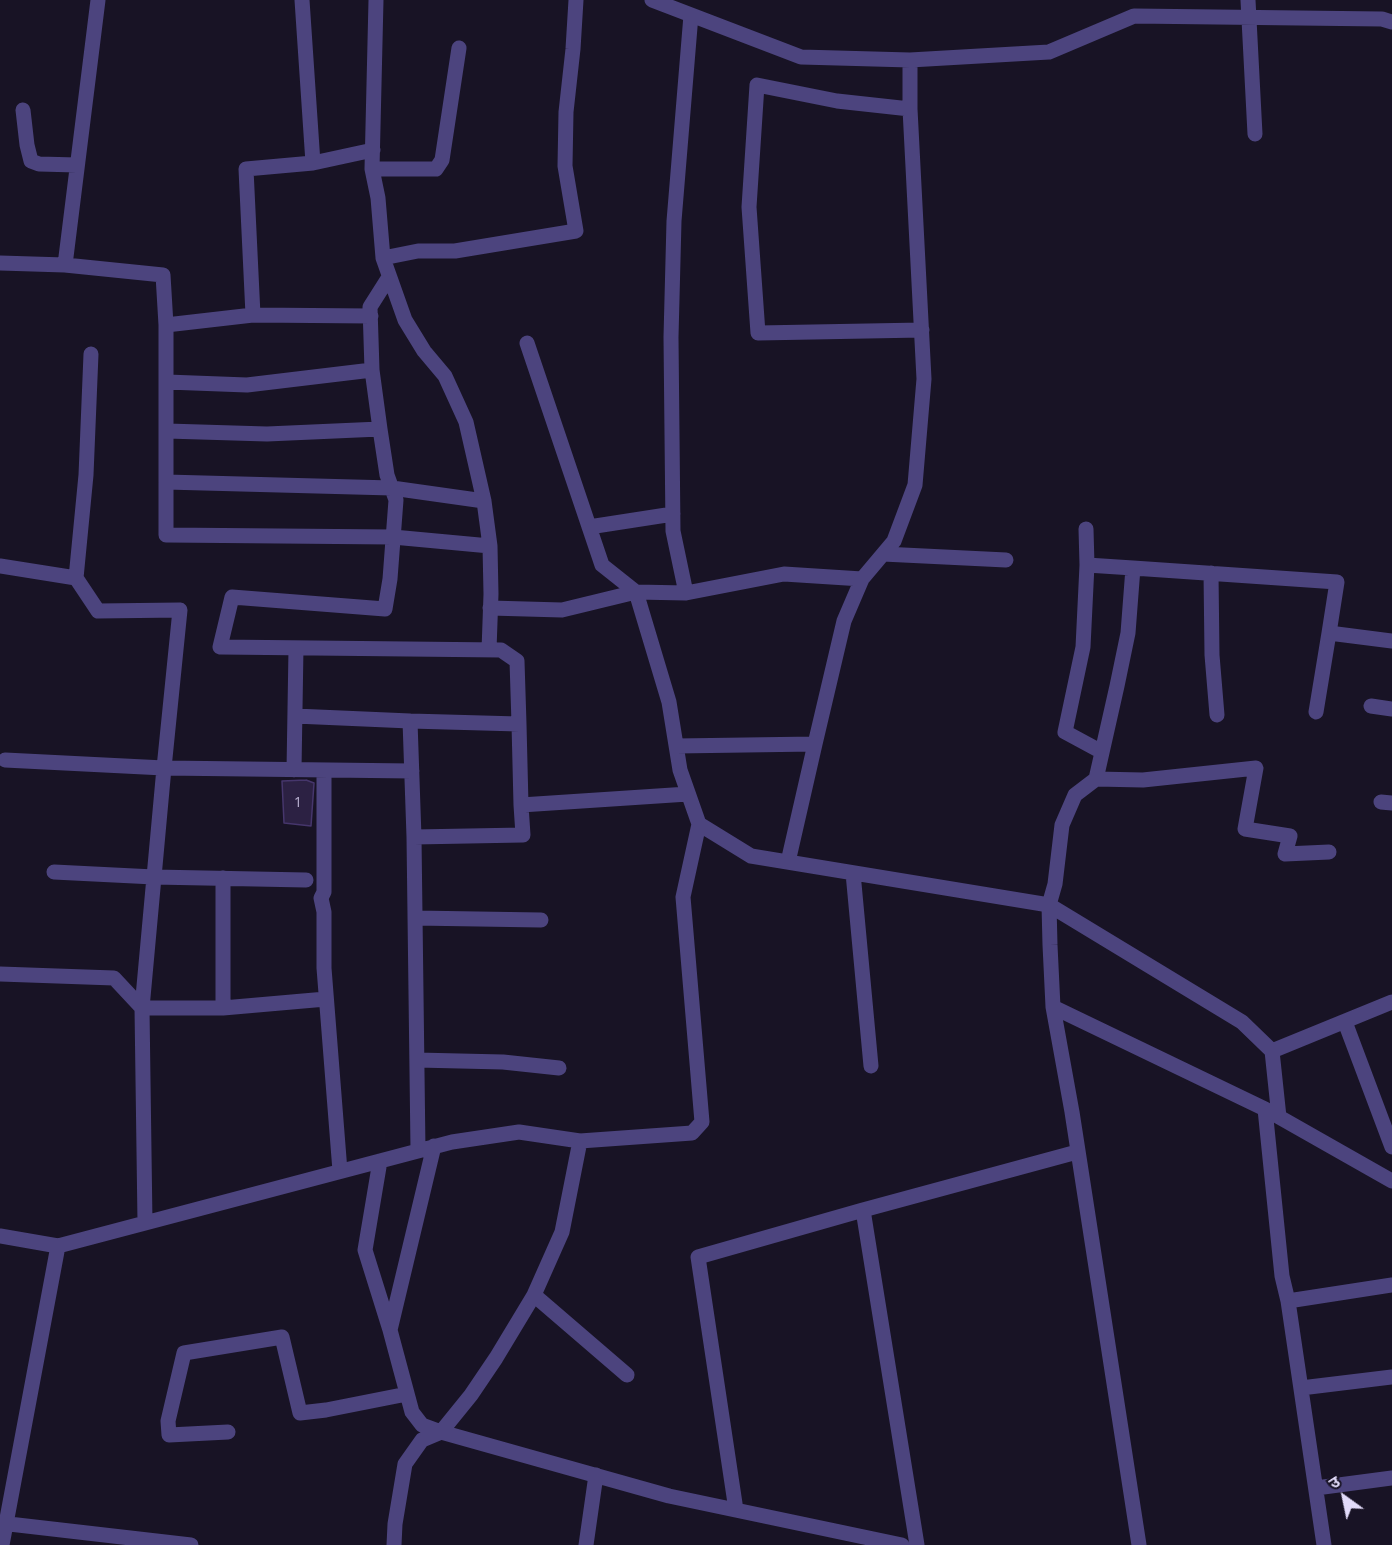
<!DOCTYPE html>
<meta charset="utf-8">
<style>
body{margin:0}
#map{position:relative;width:1392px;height:1545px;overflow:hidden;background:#181325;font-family:"Noto Sans","Noto Sans Devanagari",sans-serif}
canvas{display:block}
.north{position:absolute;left:1314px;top:1467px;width:60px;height:60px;-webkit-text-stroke:4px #181325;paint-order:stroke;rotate:327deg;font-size:16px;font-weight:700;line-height:24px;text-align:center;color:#e2dbfa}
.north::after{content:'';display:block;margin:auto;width:21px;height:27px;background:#e2dbfa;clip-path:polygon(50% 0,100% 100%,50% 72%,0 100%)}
</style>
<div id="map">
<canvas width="1392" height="1545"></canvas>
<div class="north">उ</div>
</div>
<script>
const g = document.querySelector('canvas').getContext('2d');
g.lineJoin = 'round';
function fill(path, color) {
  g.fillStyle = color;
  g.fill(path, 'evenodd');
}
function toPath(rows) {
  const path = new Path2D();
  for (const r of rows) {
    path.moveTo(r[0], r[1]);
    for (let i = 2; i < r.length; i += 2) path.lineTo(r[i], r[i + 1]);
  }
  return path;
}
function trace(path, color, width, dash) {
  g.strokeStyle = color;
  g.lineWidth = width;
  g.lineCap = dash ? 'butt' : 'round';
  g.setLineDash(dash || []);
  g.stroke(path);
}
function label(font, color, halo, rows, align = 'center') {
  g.font = font + ' "Noto Sans",sans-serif';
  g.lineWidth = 4.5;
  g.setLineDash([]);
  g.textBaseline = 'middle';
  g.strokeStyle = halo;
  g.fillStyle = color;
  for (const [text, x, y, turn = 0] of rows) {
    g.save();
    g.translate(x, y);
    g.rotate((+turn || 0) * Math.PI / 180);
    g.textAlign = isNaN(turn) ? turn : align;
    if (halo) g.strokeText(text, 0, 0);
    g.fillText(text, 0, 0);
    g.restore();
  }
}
const building = toPath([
 [306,780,314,783,311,826,284,823,282,781,306,780]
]);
const minor = toPath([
 [302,0,313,163],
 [376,0,372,169,378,198,383,258,405,320,424,351,445,376,466,422,484,501,490,546,491,594,489,650],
 [652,0,801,57,910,60,1049,52,1134,16,1382,19,1392,22],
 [1248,0,1255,134],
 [910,109,837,101,757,85,749,207,758,333,922,330],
 [23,110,27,145,31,161,39,164,77,165],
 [372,169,436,169,442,160,459,48],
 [383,258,418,251,455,251,576,231,565,166,566,112,573,49,576,0],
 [0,263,65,265,163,275,166,325,253,315],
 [65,265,98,0],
 [389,277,370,307,372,370,380,429,387,475,396,500,390,579,385,609,232,597,220,647,501,650,517,661,519,724],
 [371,316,253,315,246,169,313,163,373,150],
 [166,325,166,535,393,537,490,546],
 [527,343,602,565,636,592,669,702,680,770,699,824,751,856,1049,905,1242,1022,1272,1051,1392,1002],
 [167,382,247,385,372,370],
 [167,431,267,434,380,429],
 [166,482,392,488,484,501],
 [589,527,673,514],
 [1086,529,1087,565],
 [883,554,1006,560],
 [0,566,76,578],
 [1133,568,1337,582,1329,633,1392,641],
 [1211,573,1212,655,1217,715],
 [686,593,673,531,671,337,674,221,691,15],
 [490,608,562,610,636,592,686,593,784,574,862,579],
 [1371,706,1392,709],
 [1316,712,1329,633],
 [295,716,410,721],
 [676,746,815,744,844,621,862,579,894,541,915,485,924,379,910,109,910,60],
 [1102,752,1065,732,1083,647,1087,565,1133,568,1128,633,1117,686,1096,779,1075,795,1062,825,1055,884,1049,905,1050,945,1053,1007,1072,1112,1139,1545],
 [5,760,164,768,180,610,98,611,76,578,86,475,91,354],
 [294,770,296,648],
 [324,770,324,892,321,898,324,912,324,968,340,1171],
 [1096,779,1143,780,1256,768,1245,829,1290,836,1285,854,1329,852],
 [1381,802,1392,803],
 [521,805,519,724,410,721,414,837,523,835,521,805,688,794],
 [414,837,418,1150],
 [788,862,815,744],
 [54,872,154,877,142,1008,145,1223],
 [853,873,871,1066],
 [306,880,154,877,164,768,412,771],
 [415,918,541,920],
 [0,974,114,978,142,1008,223,1008,223,878],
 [1053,1007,1265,1109,1392,1181],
 [223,1008,326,999],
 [1345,1022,1392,1147],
 [1272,1051,1279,1117],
 [417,1060,503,1062,559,1068],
 [1265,1109,1282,1276,1288,1301,1324,1545],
 [380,1161,365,1250,390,1330,412,1412,422,1425,441,1432,669,1496,902,1545],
 [863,1210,1077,1152],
 [0,1236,58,1246,452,1142,519,1132,580,1141,692,1133,702,1122,683,897,699,824],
 [534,1295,627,1375],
 [1288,1301,1392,1285],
 [390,1330,434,1146],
 [1301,1388,1392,1377],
 [228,1432,169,1435,168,1421,184,1353,282,1337,300,1413,326,1410,407,1394],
 [1316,1488,1392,1478],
 [736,1510,698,1257,863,1210,917,1545],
 [0,1523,191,1545],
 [2,1545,58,1246],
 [394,1545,395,1524,405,1464,422,1440,441,1432,471,1395,496,1358,534,1295,562,1232,580,1141],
 [586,1545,596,1475]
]);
const numberNames = [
 ["1",298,803]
];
fill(building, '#2c2143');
trace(building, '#46366c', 1.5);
trace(minor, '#4c447e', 15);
label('14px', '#b4accc', null, numberNames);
</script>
